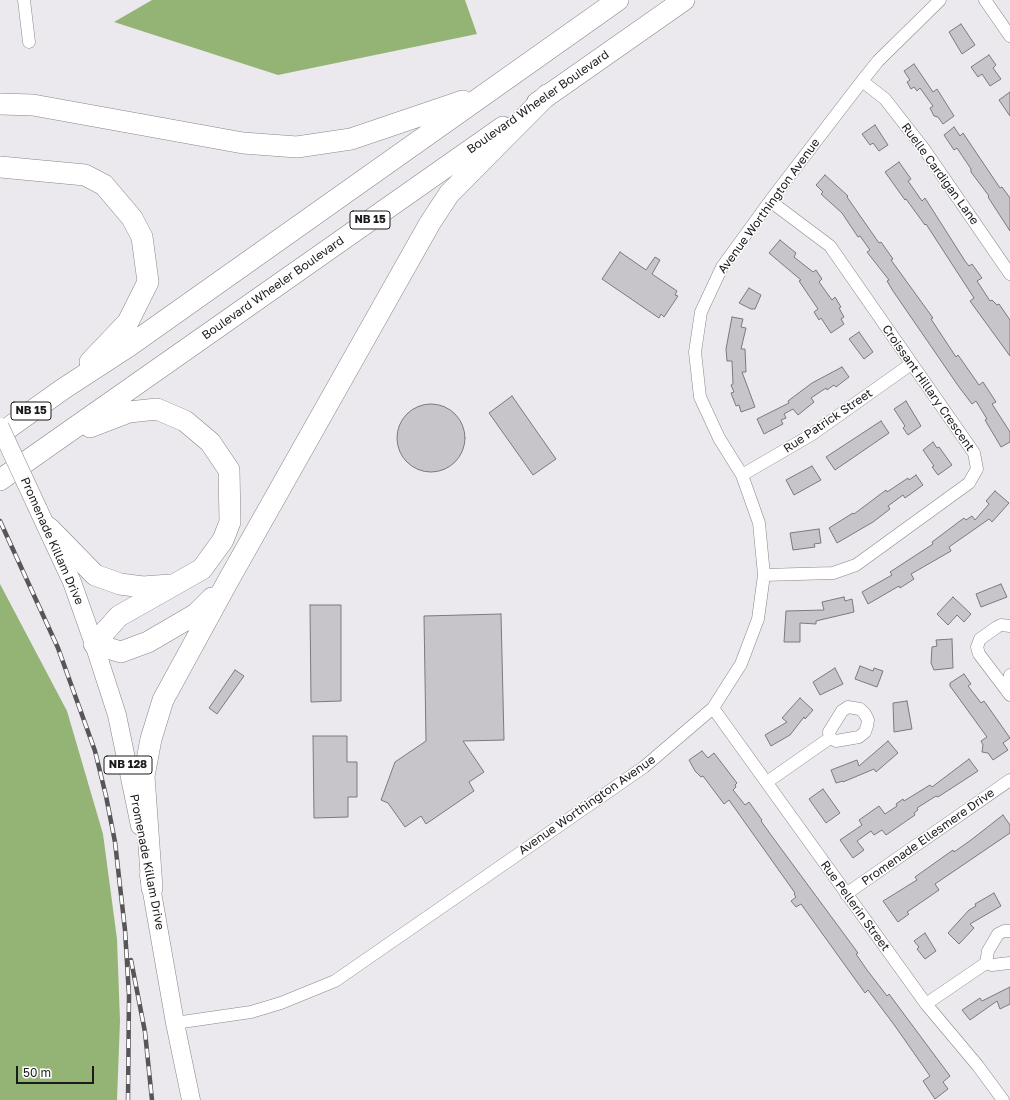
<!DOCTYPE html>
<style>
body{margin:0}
#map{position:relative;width:1010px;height:1100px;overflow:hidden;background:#ece9ee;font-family:"Golos Text",sans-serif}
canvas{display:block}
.scale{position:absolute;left:16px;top:1066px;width:78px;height:18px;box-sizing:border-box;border:2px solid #1b1a1c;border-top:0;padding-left:5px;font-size:12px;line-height:14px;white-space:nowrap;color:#1b1a1c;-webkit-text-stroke:3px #fff;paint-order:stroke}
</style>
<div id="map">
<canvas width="1010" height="1100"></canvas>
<div class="scale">50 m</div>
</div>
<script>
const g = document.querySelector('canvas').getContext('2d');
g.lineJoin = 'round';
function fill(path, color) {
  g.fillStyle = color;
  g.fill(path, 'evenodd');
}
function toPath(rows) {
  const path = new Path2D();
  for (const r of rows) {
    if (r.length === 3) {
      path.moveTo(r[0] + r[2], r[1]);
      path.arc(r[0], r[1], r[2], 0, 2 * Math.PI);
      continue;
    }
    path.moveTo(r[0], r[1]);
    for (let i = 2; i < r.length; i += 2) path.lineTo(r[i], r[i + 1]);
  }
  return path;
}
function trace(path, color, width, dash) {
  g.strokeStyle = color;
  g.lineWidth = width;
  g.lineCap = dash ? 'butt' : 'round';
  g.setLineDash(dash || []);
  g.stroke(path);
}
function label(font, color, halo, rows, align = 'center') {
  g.font = font + ' "Golos Text",sans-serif';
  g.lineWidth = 3;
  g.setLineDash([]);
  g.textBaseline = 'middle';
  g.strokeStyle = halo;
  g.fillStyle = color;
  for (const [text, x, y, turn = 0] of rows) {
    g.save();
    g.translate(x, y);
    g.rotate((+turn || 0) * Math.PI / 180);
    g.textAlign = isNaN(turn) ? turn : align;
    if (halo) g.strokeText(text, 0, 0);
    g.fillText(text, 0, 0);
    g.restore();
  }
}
const forest = toPath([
 [152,0,465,0,477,34,278,75,114,22],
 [0,584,67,711,103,834,117,939,120,1021,117,1100,0,1100]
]);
const building = toPath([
 [961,24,975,45,962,54,949,32,961,24],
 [989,55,996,65,993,68,1001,79,990,86,982,74,978,77,971,67,989,55],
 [914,64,933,92,937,89,954,116,943,124,938,117,934,116,930,108,933,106,920,88,917,91,914,87,911,89,907,82,910,80,904,71,914,64],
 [1010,92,1010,116,999,100,1010,92],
 [875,125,888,145,879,151,873,143,870,145,862,134,875,125],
 [954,127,960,136,963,133,1000,188,1002,187,1010,198,1010,231,988,197,989,196,971,172,971,169,957,148,954,150,944,135,954,127],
 [899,162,911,179,908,181,922,201,925,198,965,261,969,266,972,264,982,278,977,281,990,301,992,300,997,305,999,304,1010,320,1010,356,970,301,974,298,926,224,925,225,906,199,905,200,885,172,899,162],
 [825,175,848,196,847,197,879,243,881,242,893,259,891,260,933,318,931,319,956,357,958,355,979,385,983,382,996,402,992,404,1010,432,1010,442,1001,447,985,420,987,419,976,401,972,404,959,387,893,291,887,281,889,280,867,252,870,250,860,236,858,237,842,213,821,194,823,192,816,185,825,175],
 [780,240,796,253,794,257,813,272,816,270,822,279,819,282,832,300,835,297,841,307,839,308,844,317,841,319,844,324,831,333,821,318,819,320,814,312,818,309,799,281,801,280,769,253,780,240],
 [620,252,646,270,655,257,660,260,652,274,677,291,675,295,678,296,664,317,661,314,659,318,602,279,620,252],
 [749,288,761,295,755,309,751,309,739,303,749,288],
 [732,317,743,319,741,327,746,328,741,349,745,349,746,372,742,372,755,407,741,412,739,405,736,406,731,393,734,392,731,385,733,384,732,361,727,361,726,349,732,317],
 [859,332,873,352,864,359,849,339,859,332],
 [842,367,849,377,836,387,834,385,827,390,826,388,811,398,814,402,798,415,793,409,784,414,786,418,781,420,783,424,764,434,757,419,789,403,788,401,812,383,842,367],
 [512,396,556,459,533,475,489,413,512,396],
 [906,401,921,426,908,435,903,428,905,426,894,409,906,401],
 [431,438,34],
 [881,421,889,433,835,470,826,457,881,421],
 [933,442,937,448,939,447,952,465,938,475,932,467,934,466,923,450,933,442],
 [812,466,821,480,794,495,786,480,812,466],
 [916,475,923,485,905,498,903,495,888,506,890,509,873,522,837,543,829,528,853,513,854,514,886,490,887,492,908,478,909,480,916,475],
 [995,491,1009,503,992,522,989,519,949,547,951,551,911,574,914,579,900,588,899,586,868,604,862,592,892,575,890,572,933,544,932,542,964,518,966,520,972,516,975,520,989,504,986,501,995,491],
 [819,529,821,543,814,544,815,547,793,550,790,533,819,529],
 [1001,584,1007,597,981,607,976,594,1001,584],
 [844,597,845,601,852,599,854,612,816,621,816,624,800,623,800,642,784,642,786,611,824,610,822,602,844,597],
 [953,597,971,614,964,622,957,615,948,625,937,614,953,597],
 [310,605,341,605,341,701,311,702,310,605],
 [501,614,504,740,463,741,484,772,469,782,474,791,426,824,421,816,405,827,388,803,381,800,395,762,426,741,424,616,501,614],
 [952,639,953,668,934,670,931,663,932,647,937,646,936,640,952,639],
 [860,666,873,671,874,668,883,671,877,687,855,679,860,666],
 [835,668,843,684,820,695,813,682,835,668],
 [235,670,244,676,217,714,209,708,235,670],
 [964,674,971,684,968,686,981,703,984,701,1010,738,1003,743,1008,750,993,760,988,753,982,752,983,745,981,741,987,737,950,686,950,683,964,674],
 [800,698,813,710,805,719,804,717,790,735,771,746,765,735,787,722,782,718,800,698],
 [907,701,912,729,894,732,893,703,907,701],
 [313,736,347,736,347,762,357,762,357,797,348,797,348,817,314,818,313,736],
 [888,741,898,753,876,772,874,769,843,782,843,781,836,783,831,770,857,760,859,766,888,741],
 [702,751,708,758,714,753,737,783,735,785,736,787,733,790,745,805,749,802,762,820,761,821,771,835,858,953,856,954,867,970,887,996,889,994,950,1076,943,1082,948,1089,935,1099,923,1081,930,1076,895,1026,868,990,865,993,801,904,796,907,791,901,796,897,794,894,795,893,729,800,724,804,703,776,701,777,695,771,689,760,702,751],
 [969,759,978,771,938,797,936,796,917,808,918,810,914,813,915,815,886,835,882,830,874,835,871,831,857,841,864,850,853,858,840,840,862,825,859,820,879,806,885,814,897,806,896,804,903,799,904,801,930,785,932,787,969,759],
 [823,789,840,813,826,823,809,799,823,789],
 [1003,815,1010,825,1010,833,935,884,939,890,907,912,909,914,898,922,883,901,917,880,915,877,953,850,954,852,971,840,1003,815],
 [994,893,1001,906,970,924,974,928,959,944,948,933,969,910,976,906,975,904,994,893],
 [925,933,936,951,925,959,917,949,919,947,914,941,925,933],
 [1010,987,1010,1004,1000,1009,997,1001,970,1020,962,1010,980,998,982,1001,1010,987]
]);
const minor = toPath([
 [24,0,29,42],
 [985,0,1010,36],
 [862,81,885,99,924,149,1010,274],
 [742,475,811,435,911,364],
 [764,575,833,573,856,565,969,483,977,469,974,453,830,246,770,201],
 [1010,626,1001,625,997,627,980,639,977,647,979,654,1010,695],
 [1007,691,1010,675],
 [848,707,860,709,865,714,868,720,867,726,865,732,859,737,836,741,830,738,829,732,842,711,848,707],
 [713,708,926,1004,978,1066,1003,1100],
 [767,782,830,738],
 [846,894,1010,780],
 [986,963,988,951,998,934,1004,931,1010,931],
 [986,963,992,965,1010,963],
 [926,1004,986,963],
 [175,1023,251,1012,281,1003,335,981,644,767,713,708,741,664,758,619,764,575,759,523,742,475,719,438,700,397,695,352,701,312,722,267,770,201,862,81,878,61,940,0]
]);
const primary = toPath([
 [38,509,72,582,94,644,117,715,140,826],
 [149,875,175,1023,191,1100]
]);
const motorway = toPath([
 [537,103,684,0],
 [0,104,33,105,243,143,297,147,351,139,463,101],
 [0,167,85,175,104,185,132,218,142,237,148,282,128,322,90,362],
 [90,427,129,412,157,409,185,421,210,442,229,470,230,522,223,540,202,569,119,616,94,644,121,652,148,642,196,614,212,598],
 [0,434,63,389,129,346,618,0],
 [0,480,503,127],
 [49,528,95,575,120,584,143,587,170,585],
 [152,888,144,776,151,739,163,700,228,581,430,223,449,194,547,95]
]);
const rail = toPath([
 [0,521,58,648,95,751,106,796,115,842,125,930,129,995,128,1100],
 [131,960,145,1032,152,1100]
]);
const primaryBridge = toPath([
 [0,427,38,509]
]);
const shields = [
 [370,220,40],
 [31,411,40],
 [128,765,48]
];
const shieldNames = [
 ["NB 15",370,220],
 ["NB 15",31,411],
 ["NB 128",128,765]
];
const streetNames = [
 ["Boulevard Wheeler Boulevard",538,102,-35],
 ["Ruelle Cardigan Lane",940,174,54],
 ["Avenue Worthington Avenue",769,206,-54],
 ["Boulevard Wheeler Boulevard",273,288,-35],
 ["Croissant Hillary Crescent",928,388,55],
 ["Rue Patrick Street",828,421,-34],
 ["Promenade Killam Drive",52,541,66],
 ["Avenue Worthington Avenue",587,805,-35],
 ["Promenade Ellesmere Drive",928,837,-35],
 ["Promenade Killam Drive",147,862,79],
 ["Rue Pellerin Street",855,906,54]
];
fill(forest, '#94b476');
fill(building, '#c8c5ca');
trace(building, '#7c797d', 1);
trace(minor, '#888589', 13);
trace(primary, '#888589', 19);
trace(motorway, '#888589', 22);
trace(minor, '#fff', 12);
trace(primary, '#fff', 18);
trace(motorway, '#fff', 21);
trace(rail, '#575558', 4.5);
trace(rail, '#fff', 3, [9]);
trace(primaryBridge, '#888589', 19, []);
trace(primaryBridge, '#fff', 18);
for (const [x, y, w] of shields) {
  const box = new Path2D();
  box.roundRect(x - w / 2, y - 9, w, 18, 3);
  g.fillStyle = '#fff';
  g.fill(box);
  trace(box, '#1b1a1c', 1);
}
label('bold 11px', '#1b1a1c', null, shieldNames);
label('12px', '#1b1a1c', '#fff', streetNames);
</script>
